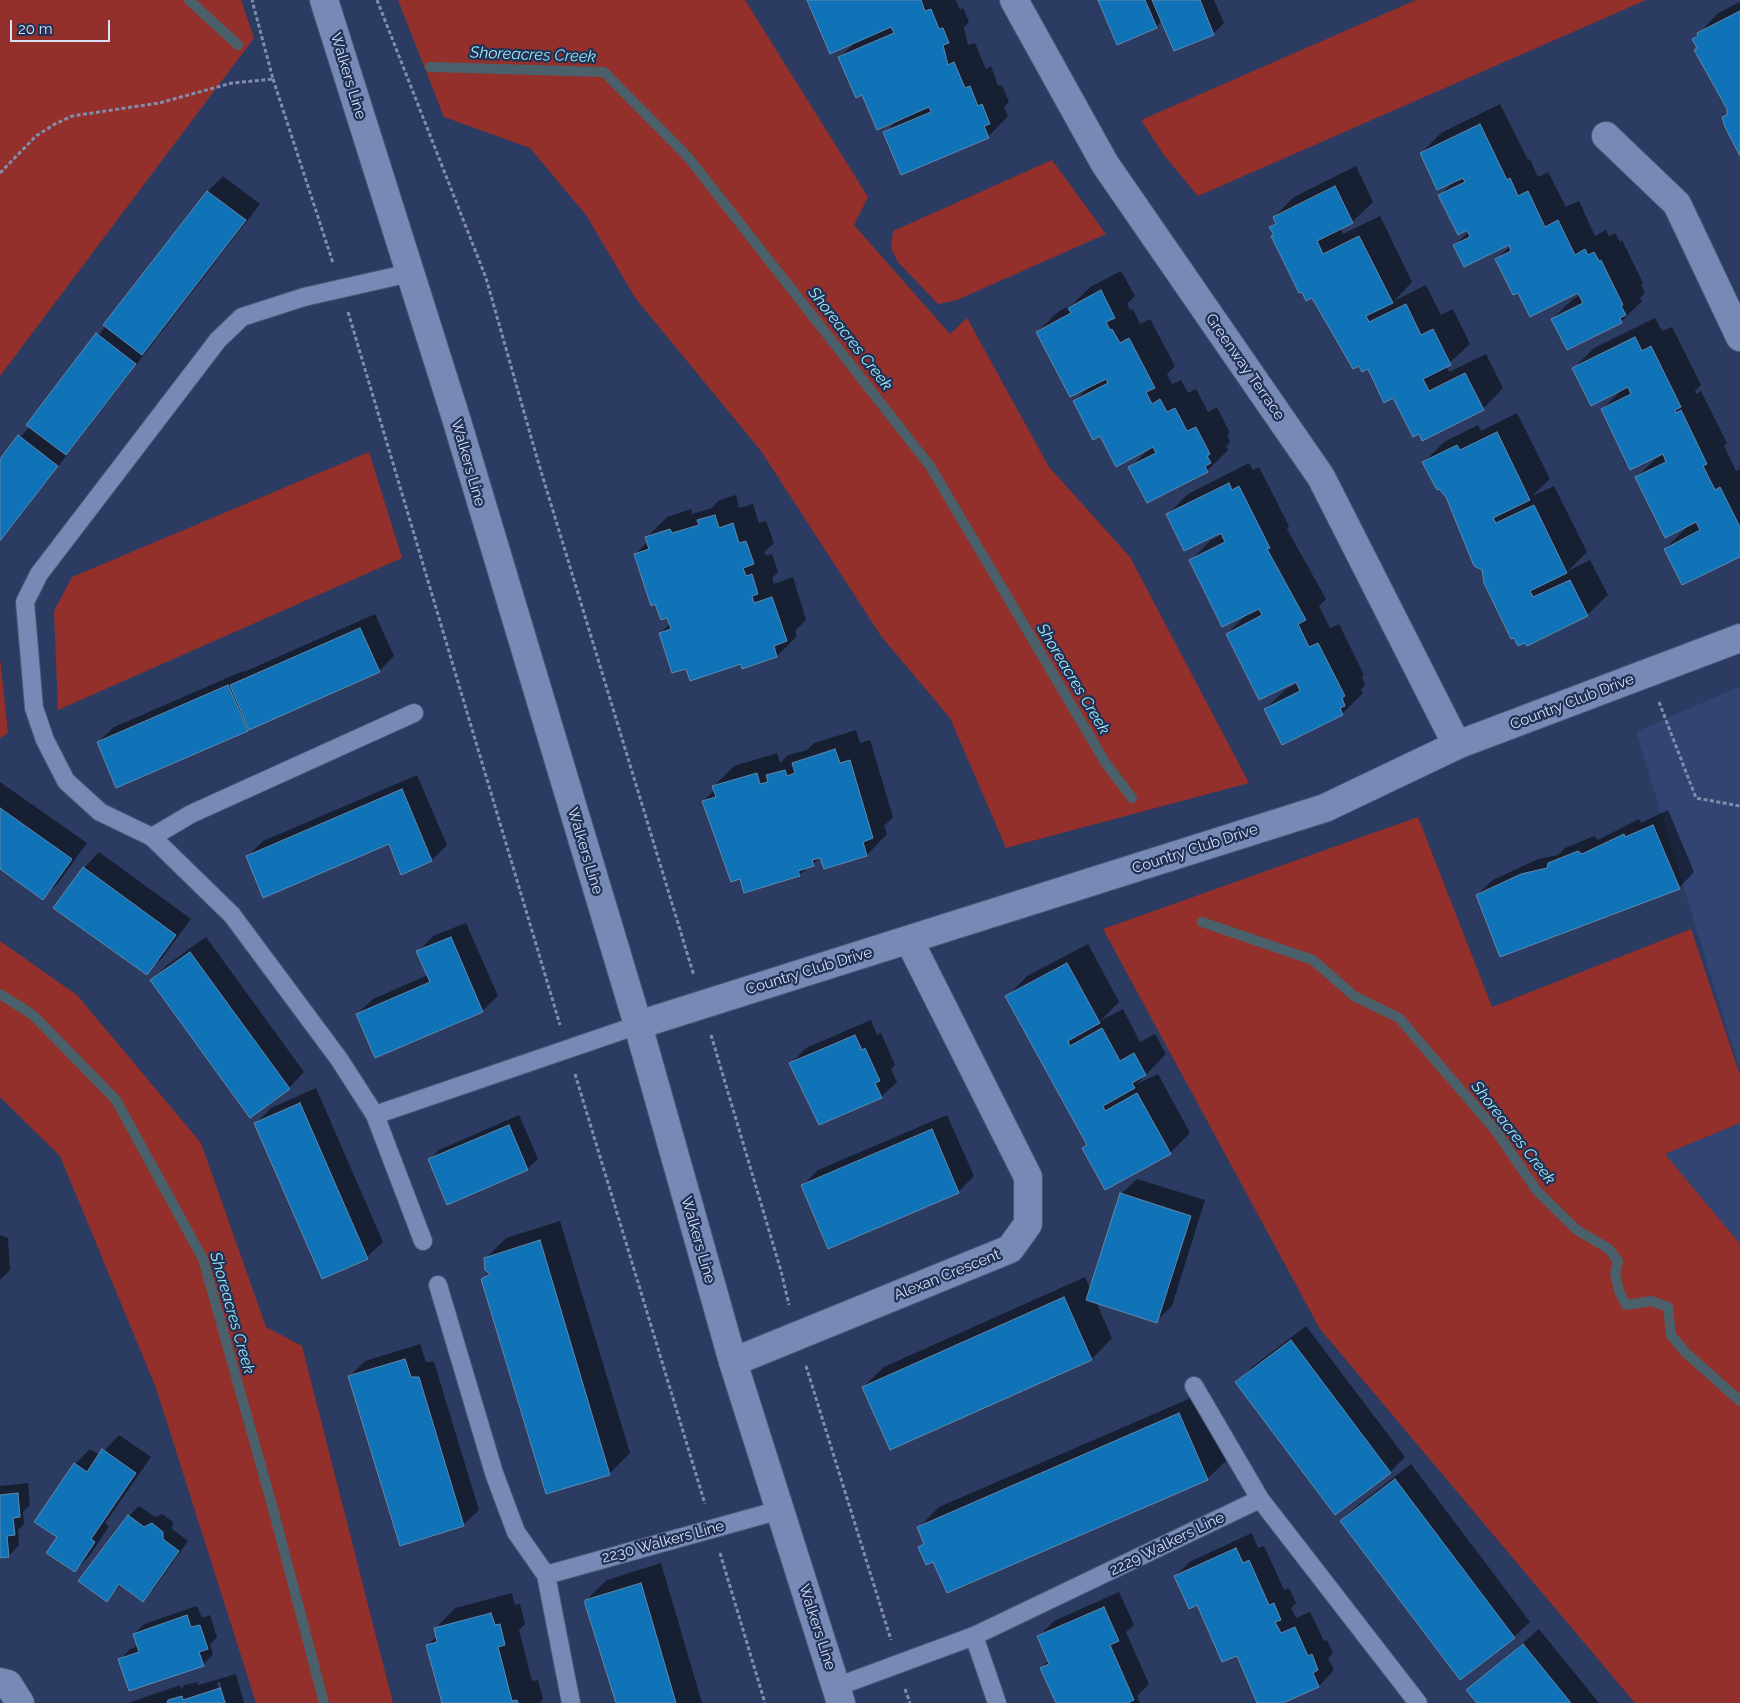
<!DOCTYPE html>
<style>
body{margin:0}
#map{position:relative;width:1740px;height:1703px;overflow:hidden;background:#2b3b61;font-family:Raleway,sans-serif}
canvas{display:block}
.scale{position:absolute;left:10px;top:20px;width:100px;height:22px;box-sizing:border-box;border:2px solid #d5e0f8;border-top:0;padding-left:6px;font-size:15px;line-height:18px;white-space:nowrap;color:#d5e0f8;-webkit-text-stroke:4px #213055;paint-order:stroke}
</style>
<div id="map">
<canvas width="1740" height="1703"></canvas>
<div class="scale">20 m</div>
</div>
<script>
const g = document.querySelector('canvas').getContext('2d');
g.lineJoin = 'round';
function fill(path, color) {
  g.fillStyle = color;
  g.fill(path, 'evenodd');
}
function toPath(rows) {
  const path = new Path2D();
  for (const r of rows) {
    path.moveTo(r[0], r[1]);
    for (let i = 2; i < r.length; i += 2) path.lineTo(r[i], r[i + 1]);
  }
  return path;
}
function trace(path, color, width, dash) {
  g.strokeStyle = color;
  g.lineWidth = width;
  g.lineCap = dash ? 'butt' : 'round';
  g.setLineDash(dash || []);
  g.stroke(path);
}
function label(font, color, halo, rows, align = 'center') {
  g.font = font + ' Raleway,sans-serif';
  g.lineWidth = 4.5;
  g.setLineDash([]);
  g.textBaseline = 'middle';
  g.strokeStyle = halo;
  g.fillStyle = color;
  for (const [text, x, y, turn = 0] of rows) {
    g.save();
    g.translate(x, y);
    g.rotate((+turn || 0) * Math.PI / 180);
    g.textAlign = isNaN(turn) ? turn : align;
    if (halo) g.strokeText(text, 0, 0);
    g.fillText(text, 0, 0);
    g.restore();
  }
}
const built = toPath([
 [1740,686,1740,1071,1636,732],
 [1740,1123,1740,1244,1665,1154]
]);
const green = toPath([
 [0,0,241,0,254,38,0,376],
 [398,0,745,0,868,197,854,225,950,334,967,318,1049,467,1130,557,1249,783,1006,848,950,718,881,636,761,451,636,299,586,215,530,148,444,117],
 [1416,0,1646,0,1198,196,1163,154,1141,120],
 [1052,160,1106,234,957,300,938,304,898,262,891,248,893,231],
 [369,452,402,558,58,710,54,611,72,577],
 [0,658,8,733,0,738],
 [1418,817,1492,1007,1691,929,1740,1075,1740,1123,1665,1154,1740,1244,1740,1703,1635,1703,1320,1329,1103,929],
 [0,941,77,995,201,1143,266,1327,302,1346,393,1703,256,1703,156,1388,60,1156,0,1097]
]);
const shadow = toPath([
 [808,0,956,0,960,10,963,8,969,22,964,27,968,45,975,43,986,69,991,66,998,86,1002,85,1009,102,1004,107,1008,116,988,137,885,133,898,119,863,94,840,57,855,42],
 [1099,0,1214,0,1224,23,1214,33,1175,50,1162,20,1156,27],
 [1740,2,1740,153,1724,118,1728,113,1728,108,1694,39,1718,13],
 [1500,104,1528,160,1530,159,1538,177,1548,172,1566,207,1579,201,1595,236,1606,230,1609,236,1615,233,1620,242,1622,240,1643,283,1641,285,1645,293,1640,298,1642,301,1621,322,1552,319,1573,299,1580,295,1579,291,1519,292,1496,260,1510,246,1509,244,1455,245,1469,231,1440,195,1454,181,1421,153,1441,133],
 [1356,166,1373,202,1352,222,1340,228,1343,234,1380,216,1412,282,1394,301,1426,285,1441,315,1453,309,1470,344,1446,366,1449,372,1486,354,1503,388,1483,409,1394,396,1368,368,1313,296,1272,236,1275,234,1271,227,1276,222,1274,217,1294,197],
 [223,176,260,204,0,542,0,461,30,426,208,191],
 [1121,271,1135,296,1127,304,1130,310,1133,309,1140,324,1150,319,1175,366,1167,374,1172,384,1181,380,1188,393,1196,389,1208,412,1217,407,1230,433,1227,435,1230,442,1226,447,1228,450,1207,471,1130,467,1148,450,1101,435,1074,401,1090,386,1037,332,1058,312,1074,303,1090,287],
 [1655,318,1662,331,1672,327,1701,385,1695,391,1696,394,1701,391,1727,443,1724,446,1736,471,1740,469,1740,555,1665,549,1689,525,1636,478,1659,455,1602,409,1622,390,1574,368,1594,348],
 [1517,413,1550,479,1532,496,1554,486,1587,552,1568,571,1590,560,1608,595,1587,615,1527,645,1483,570,1447,496,1424,462,1444,442,1478,425,1481,431],
 [1249,463,1253,470,1259,467,1289,526,1287,529,1326,599,1319,606,1330,628,1339,624,1364,675,1362,677,1365,685,1361,689,1363,693,1342,714,1265,709,1286,689,1298,683,1227,634,1247,614,1191,560,1211,540,1223,534,1221,531,1167,515,1188,494],
 [736,495,739,508,753,504,759,523,766,521,774,543,764,552,766,556,772,554,778,572,772,578,774,584,793,577,806,620,795,631,797,636,777,656,686,667,660,633,670,624,635,554,648,541,647,537,667,517,691,509,692,514,712,508,719,500],
 [375,614,394,656,379,671,247,730,98,742,114,727,243,671,244,672],
 [856,730,860,743,870,740,893,817,884,826,887,834,867,855,821,857,799,875,741,878,703,801,715,790,714,786,734,766,777,753,780,763,788,755,807,750,814,743],
 [417,775,447,845,432,860,402,873,389,842,247,857,263,841],
 [0,782,87,843,58,883,43,898,0,867],
 [1668,810,1694,872,1679,888,1477,895,1493,880,1538,859,1558,855,1565,848,1594,836,1598,840,1639,819,1641,823],
 [99,852,191,919,162,958,147,973,84,868],
 [466,923,498,996,482,1011,357,1014,373,999,428,975,418,952,433,936],
 [206,937,304,1072,289,1088,250,1116,152,980,167,965],
 [1088,944,1119,1002,1100,1021,1123,1009,1140,1042,1155,1034,1166,1054,1137,1084,1158,1074,1190,1133,1170,1153,1084,1148,1088,1144,1007,997,1027,976],
 [871,1020,877,1035,881,1033,895,1065,891,1069,897,1082,881,1097,791,1063,806,1048],
 [316,1088,383,1242,367,1257,256,1123,271,1108],
 [519,1115,538,1159,527,1169,429,1160,439,1150],
 [947,1115,974,1176,959,1191,829,1247,802,1186,818,1170],
 [1137,1179,1205,1200,1172,1306,1156,1321,1096,1302,1112,1338,1092,1359,891,1449,863,1387,884,1367,1085,1277,1091,1290,1121,1194],
 [560,1221,630,1453,609,1474,482,1279,489,1272,486,1258,506,1238],
 [0,1235,8,1238,10,1270,0,1280],
 [1306,1326,1405,1457,1390,1472,1237,1382,1252,1367],
 [420,1344,426,1362,434,1362,479,1510,463,1525,349,1377,365,1361],
 [1200,1394,1228,1459,1207,1479,934,1560,919,1547,925,1542,918,1528,939,1507],
 [119,1435,151,1457,105,1523,109,1526,90,1555,75,1571,58,1536,75,1464,90,1449,100,1455],
 [1411,1464,1530,1622,1514,1637,1460,1678,1341,1521,1357,1506],
 [28,1483,30,1505,23,1512,24,1524,18,1530,19,1545,9,1556,0,1557,0,1486],
 [139,1506,155,1517,162,1514,173,1522,172,1529,188,1541,153,1590,143,1600,121,1584,107,1600,129,1516],
 [1252,1533,1258,1548,1264,1546,1284,1590,1289,1588,1296,1603,1291,1608,1296,1618,1310,1612,1324,1641,1327,1640,1333,1653,1328,1658,1334,1670,1319,1686,1280,1703,1259,1703,1237,1654,1175,1576,1191,1561],
 [661,1563,702,1703,617,1703,586,1600,607,1580],
 [1119,1592,1134,1625,1126,1632,1149,1684,1137,1696,1140,1703,1057,1703,1041,1668,1049,1660,1039,1636,1054,1621],
 [512,1593,515,1605,520,1604,525,1624,519,1630,532,1681,538,1680,543,1699,540,1703,443,1703,427,1646,437,1636,435,1629,455,1608],
 [197,1606,202,1618,210,1615,217,1637,210,1645,213,1654,203,1665,120,1660,130,1649,138,1646,134,1634,144,1624],
 [1539,1629,1599,1703,1479,1703,1468,1690],
 [236,1674,244,1703,226,1703,220,1682,217,1683,223,1703,128,1703,180,1685,181,1689,185,1685,197,1682,198,1685]
]);
const stream = toPath([
 [189,0,238,45],
 [430,67,604,72,688,157,930,466,1105,762,1132,798],
 [1202,922,1313,960,1354,996,1399,1018,1496,1131,1537,1191,1577,1230,1609,1249,1618,1261,1615,1273,1619,1291,1626,1305,1651,1301,1668,1307,1671,1335,1685,1352,1740,1401],
 [0,994,33,1015,116,1100,203,1259,272,1505,324,1703]
]);
const building = toPath([
 [807,0,921,0,925,11,931,9,939,29,943,28,949,43,943,45,948,65,954,62,965,88,970,86,978,106,982,104,990,124,984,126,989,138,901,175,883,132,931,112,929,107,877,130,862,95,856,98,838,57,894,33,891,27,830,54,807,0],
 [1098,0,1145,0,1157,28,1117,45,1098,0],
 [1152,0,1200,0,1214,35,1174,51,1152,0],
 [1740,11,1740,156,1725,127,1722,117,1727,115,1727,109,1694,50,1697,48,1692,39,1698,36,1697,33,1740,11],
 [1480,124,1507,180,1510,178,1518,196,1528,191,1545,227,1558,220,1575,255,1585,249,1588,255,1594,252,1599,261,1601,260,1623,305,1621,306,1626,315,1620,318,1622,323,1567,350,1551,319,1583,303,1578,293,1530,317,1518,293,1513,295,1495,259,1511,251,1509,245,1464,267,1453,245,1470,237,1467,230,1458,235,1438,195,1465,182,1463,178,1437,190,1420,153,1480,124],
 [1335,186,1353,223,1317,241,1323,254,1359,236,1393,303,1366,316,1369,322,1406,304,1421,335,1433,329,1451,365,1423,379,1429,391,1465,373,1484,410,1422,441,1419,434,1413,437,1393,398,1384,403,1368,369,1362,372,1359,366,1353,369,1312,298,1306,301,1302,292,1299,293,1271,236,1274,235,1269,227,1276,224,1273,217,1335,186],
 [207,191,246,220,142,355,103,325,207,191],
 [1101,290,1115,318,1106,322,1110,330,1112,329,1120,343,1129,338,1155,388,1146,392,1152,404,1160,399,1167,412,1175,408,1187,431,1196,427,1210,454,1207,456,1211,463,1205,466,1208,472,1147,503,1128,467,1156,453,1153,447,1116,467,1100,436,1093,440,1073,401,1108,383,1106,379,1070,397,1036,332,1071,313,1068,308,1101,290],
 [96,333,136,364,66,455,26,425,96,333],
 [1635,337,1642,351,1651,346,1681,407,1675,410,1676,413,1681,410,1707,464,1703,466,1715,490,1720,487,1740,527,1740,557,1682,585,1664,549,1700,530,1696,522,1665,538,1635,477,1666,462,1663,454,1630,470,1601,409,1631,394,1628,387,1591,406,1572,368,1635,337],
 [1497,432,1530,500,1493,518,1496,523,1534,505,1567,573,1530,591,1533,597,1570,580,1588,616,1527,646,1525,643,1518,646,1514,638,1511,639,1484,583,1482,570,1474,566,1446,497,1439,489,1437,490,1422,462,1457,445,1460,450,1497,432],
 [18,435,58,466,0,541,0,459,18,435],
 [1229,483,1232,490,1239,486,1270,548,1267,549,1306,620,1298,624,1309,647,1318,643,1345,696,1342,698,1345,706,1340,708,1343,715,1282,745,1264,709,1300,691,1296,682,1259,700,1226,634,1262,615,1259,609,1222,627,1189,560,1225,542,1221,533,1184,551,1166,514,1229,483],
 [715,515,719,528,733,523,739,543,746,541,754,564,743,568,746,576,752,574,758,594,752,596,754,603,772,597,787,641,774,646,777,657,742,669,741,664,690,681,686,669,672,673,659,633,671,629,667,618,661,620,655,604,651,606,634,554,649,549,645,537,670,529,672,533,699,525,697,520,715,515],
 [360,628,380,672,249,730,230,685,360,628],
 [228,685,248,731,116,788,97,742,228,685],
 [835,749,840,763,850,760,873,838,863,842,867,856,824,869,820,858,812,860,814,866,798,871,800,876,744,893,740,879,731,882,702,801,716,797,712,786,757,773,760,784,768,782,766,775,785,770,787,776,795,773,792,763,835,749],
 [402,789,432,861,401,875,389,844,263,898,246,856,402,789],
 [0,808,72,859,43,900,0,869,0,808],
 [1653,825,1680,889,1500,957,1476,895,1521,874,1547,868,1548,863,1578,851,1582,854,1624,834,1625,837,1653,825],
 [83,867,176,935,147,975,53,908,83,867],
 [451,937,483,1012,375,1058,356,1014,430,982,416,951,451,937],
 [190,952,290,1089,250,1118,150,980,190,952],
 [1067,963,1100,1023,1068,1041,1070,1046,1102,1028,1120,1061,1134,1053,1146,1075,1132,1083,1135,1088,1103,1106,1105,1111,1137,1093,1171,1154,1105,1190,1082,1148,1087,1145,1005,996,1067,963],
 [855,1035,862,1050,865,1048,880,1081,875,1083,882,1098,819,1125,789,1063,855,1035],
 [300,1103,368,1259,322,1279,254,1123,300,1103],
 [509,1125,528,1170,447,1205,428,1159,509,1125],
 [932,1129,959,1193,828,1249,801,1185,932,1129],
 [1120,1193,1191,1216,1157,1323,1086,1300,1120,1193],
 [540,1240,610,1475,546,1494,481,1279,490,1274,485,1270,484,1258,540,1240],
 [1064,1297,1092,1360,890,1450,862,1387,1064,1297],
 [1291,1340,1391,1473,1335,1515,1235,1382,1291,1340],
 [405,1359,411,1377,419,1377,464,1526,400,1546,348,1376,405,1359],
 [1179,1413,1208,1480,947,1593,933,1562,926,1565,918,1547,924,1544,917,1527,1179,1413],
 [102,1449,136,1473,91,1539,95,1542,75,1572,46,1553,57,1537,34,1522,74,1463,87,1472,102,1449],
 [1395,1479,1515,1638,1460,1680,1340,1521,1395,1479],
 [18,1493,20,1517,13,1518,15,1535,7,1536,9,1557,0,1558,0,1495,18,1493],
 [128,1515,144,1527,152,1523,163,1532,163,1539,179,1551,143,1602,119,1584,107,1602,78,1581,128,1515],
 [1236,1548,1243,1563,1249,1560,1269,1605,1274,1603,1281,1620,1275,1622,1281,1633,1295,1627,1308,1656,1312,1654,1318,1670,1313,1673,1319,1687,1283,1703,1257,1703,1237,1656,1222,1662,1197,1605,1189,1609,1174,1576,1236,1548],
 [641,1583,676,1703,616,1703,585,1604,585,1600,641,1583],
 [1104,1607,1119,1641,1110,1645,1134,1700,1128,1703,1056,1703,1040,1668,1049,1664,1037,1636,1104,1607],
 [491,1613,495,1625,500,1624,505,1645,498,1647,512,1701,517,1700,518,1703,442,1703,426,1645,437,1642,434,1628,491,1613],
 [187,1615,191,1627,200,1625,208,1649,199,1652,204,1666,129,1691,118,1659,139,1652,133,1634,187,1615],
 [1523,1644,1571,1703,1477,1703,1466,1690,1523,1644],
 [220,1688,225,1703,167,1703,168,1700,182,1696,183,1700,220,1688]
]);
const path = toPath([
 [377,0,486,278,537,458,694,976],
 [273,79,333,263],
 [0,173,36,136,55,124,72,116,159,103,232,83,273,79,252,0],
 [348,312,560,1025],
 [1659,702,1696,798,1740,806],
 [711,1035,781,1271,789,1305],
 [575,1074,705,1504],
 [806,1366,891,1640],
 [720,1553,765,1703],
 [905,1689,910,1703]
]);
const service = toPath([
 [410,273,304,297,242,317,218,340,39,574,25,602,34,708,45,740,66,781,100,812,152,837,232,915,339,1059,375,1115,423,1241],
 [152,837,191,814,414,713],
 [375,1115,638,1025],
 [438,1285,494,1473,516,1532,546,1575,571,1703],
 [1194,1386,1260,1499],
 [546,1575,780,1510],
 [974,1636,997,1703],
 [836,1687,974,1636,1260,1499,1418,1703]
]);
const minor = toPath([
 [1014,0,1105,164,1321,477,1457,745],
 [1606,136,1677,204,1740,337],
 [733,1362,1010,1249,1028,1224,1028,1177,909,940],
 [0,1682,8,1684,20,1703]
]);
const tertiary = toPath([
 [638,1025,1325,808,1457,745,1740,638]
]);
const secondary = toPath([
 [324,0,456,418,638,1025,733,1362,841,1703]
]);
const streetNames = [
 ["Walkers Line",348,76,73],
 ["Greenway Terrace",1245,367,55],
 ["Walkers Line",468,463,74],
 ["Country Club Drive",1572,702,-21],
 ["Country Club Drive",1195,849,-18],
 ["Walkers Line",585,851,73],
 ["Country Club Drive",809,971,-17],
 ["Walkers Line",698,1240,74],
 ["Alexan Crescent",947,1275,-22],
 ["2230 Walkers Line",663,1542,-15],
 ["2229 Walkers Line",1167,1544,-26],
 ["Walkers Line",817,1627,72]
];
const waterNames = [
 ["Shoreacres Creek",533,55,2],
 ["Shoreacres Creek",850,339,52],
 ["Shoreacres Creek",1073,679,59],
 ["Shoreacres Creek",1513,1133,52],
 ["Shoreacres Creek",232,1313,74]
];
fill(built, '#324471');
fill(green, '#93302c');
fill(shadow, '#0007');
trace(stream, '#4a616b', 10);
fill(building, '#1073b7');
trace(building, '#6189ac', 1);
trace(service, '#495676', 20);
trace(minor, '#495676', 30);
trace(tertiary, '#495676', 30);
trace(secondary, '#495676', 30);
trace(path, '#808dac', 3, [4, 2.5]);
trace(service, '#778ab5', 18);
trace(minor, '#778ab5', 28);
trace(tertiary, '#778ab5', 28);
trace(secondary, '#778ab5', 28);
label('15px', '#d5e0f8', '#213055', streetNames);
label('italic 16px', '#9ae9f3', '#213055', waterNames);
</script>
